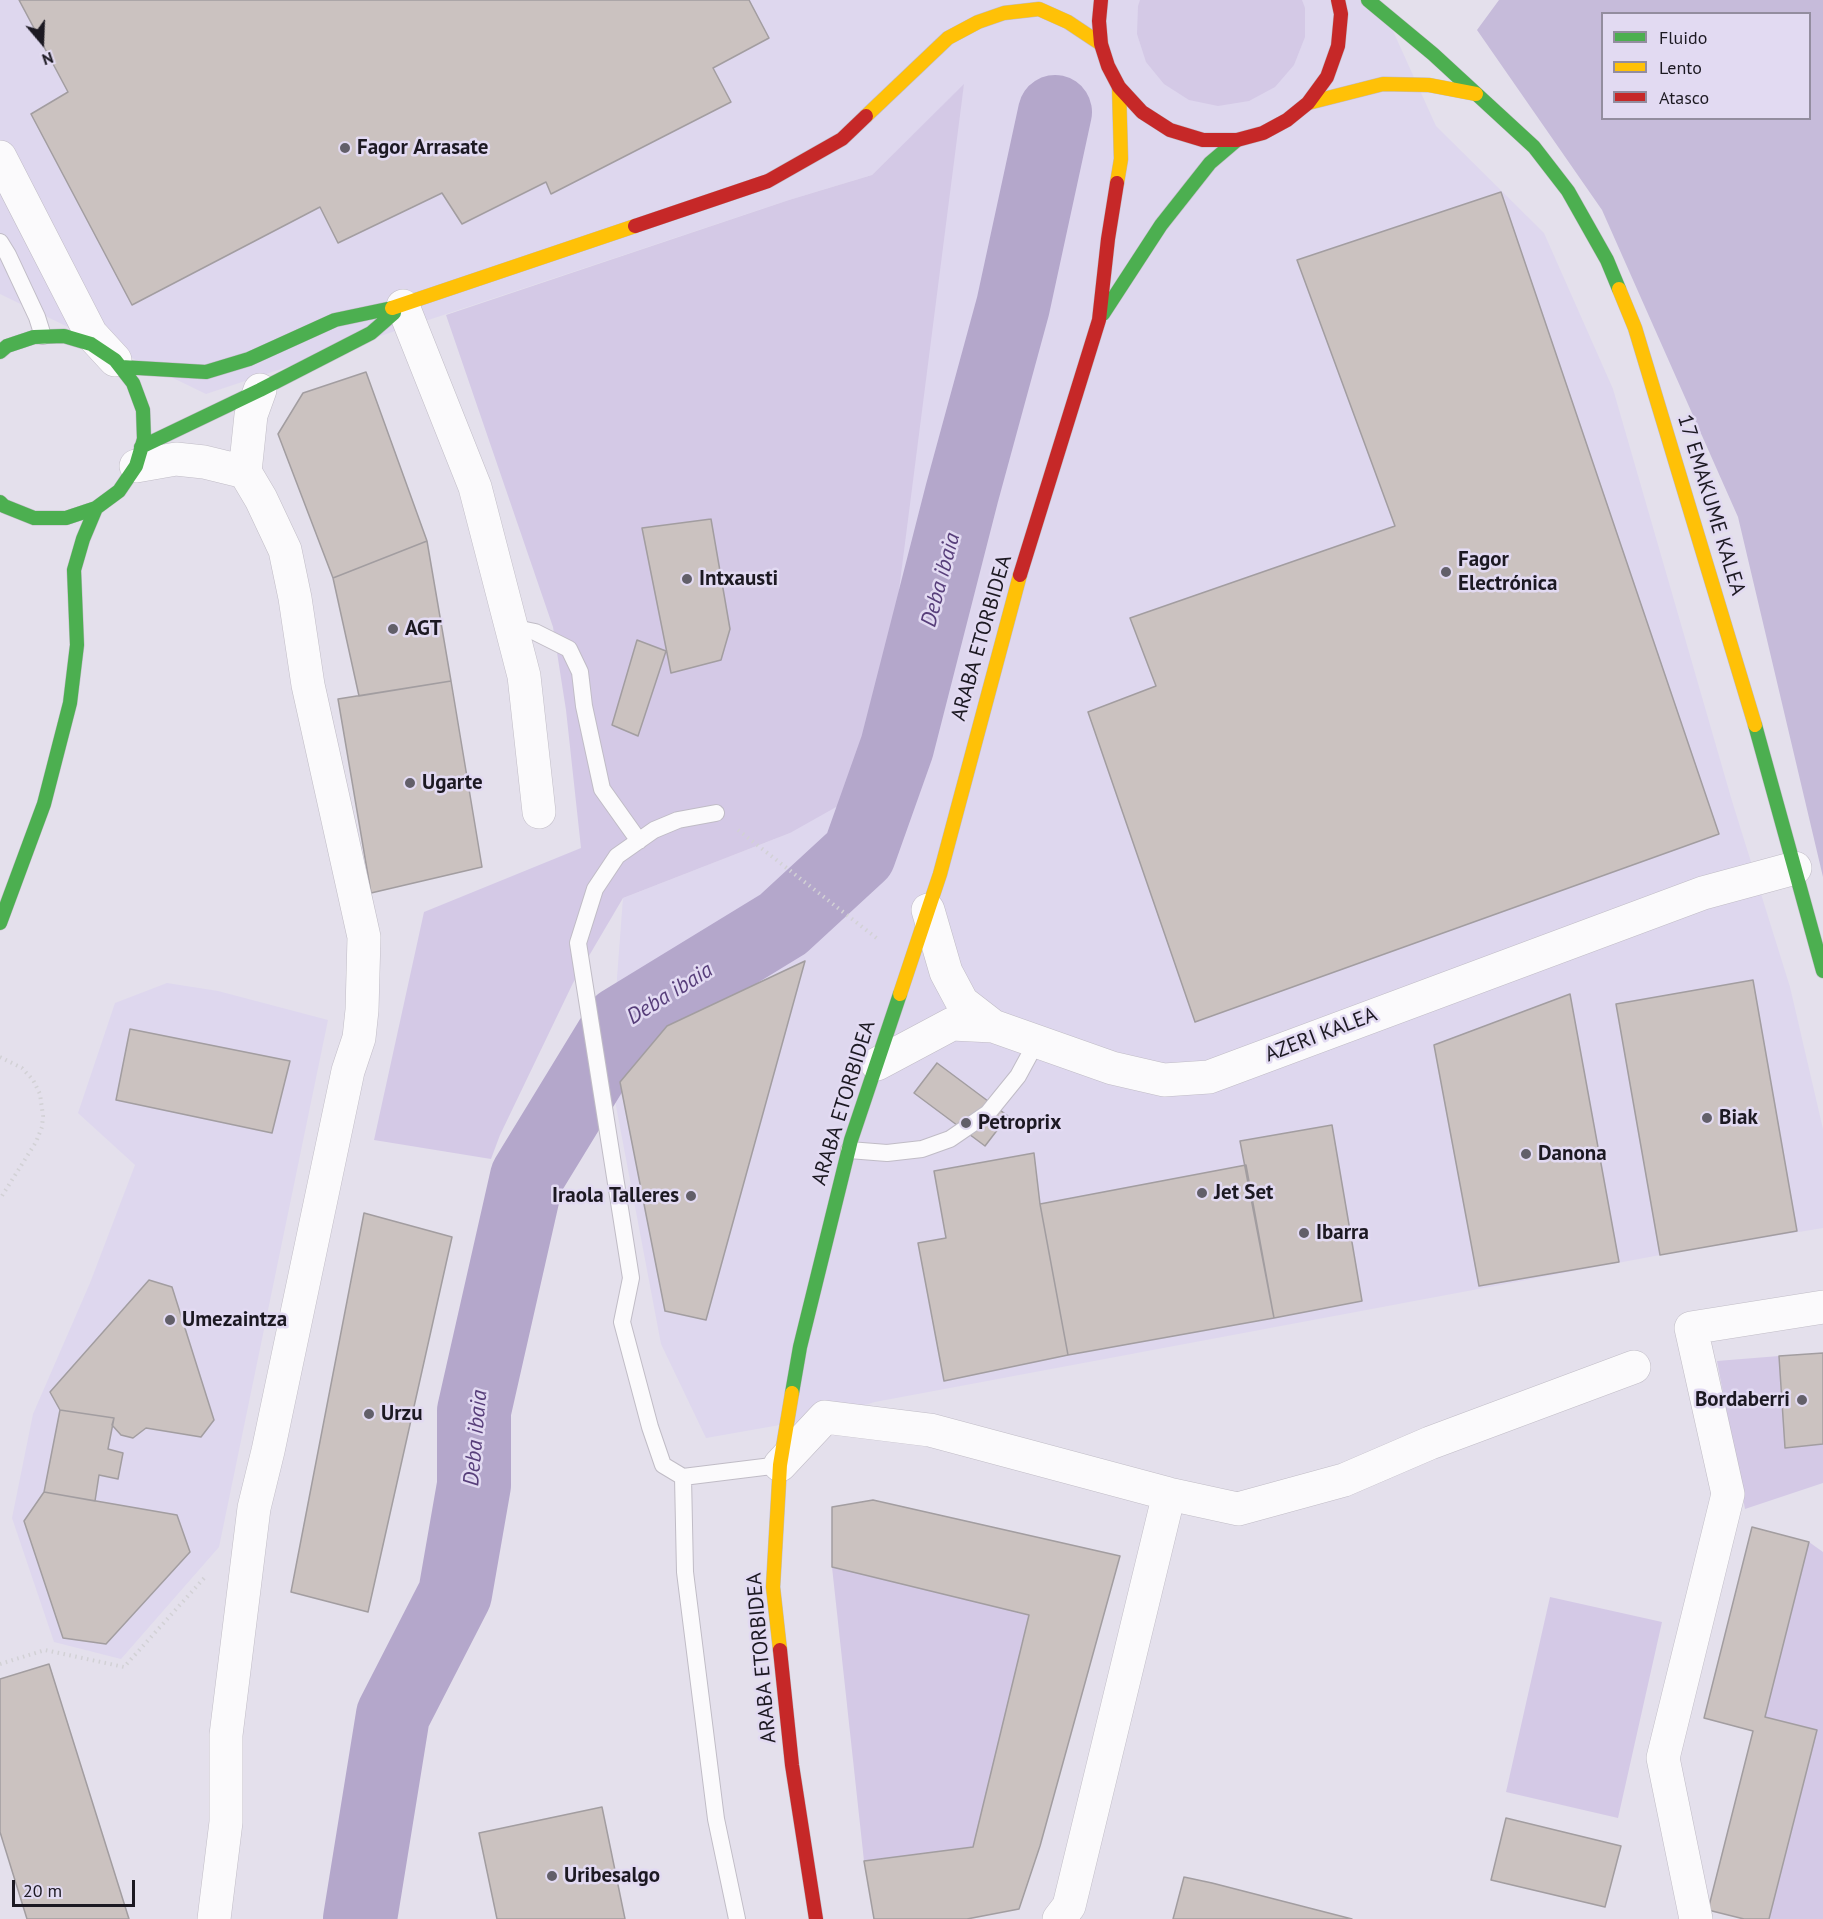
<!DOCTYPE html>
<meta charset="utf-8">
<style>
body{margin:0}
#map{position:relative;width:1823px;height:1919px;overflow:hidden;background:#e4e0ec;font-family:"PT Sans",sans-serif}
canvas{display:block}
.legend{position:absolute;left:1601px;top:12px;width:210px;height:108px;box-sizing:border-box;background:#e2daf2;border:2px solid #938d9f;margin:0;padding:8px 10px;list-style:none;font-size:18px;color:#1c1922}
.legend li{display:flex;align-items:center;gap:12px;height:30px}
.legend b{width:30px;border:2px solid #938d9f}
.north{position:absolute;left:12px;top:12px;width:60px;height:60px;-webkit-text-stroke:4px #e2daf2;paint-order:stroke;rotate:161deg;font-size:16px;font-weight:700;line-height:24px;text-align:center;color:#1c1922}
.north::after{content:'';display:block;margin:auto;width:21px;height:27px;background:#1c1922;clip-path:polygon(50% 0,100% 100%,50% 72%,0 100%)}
.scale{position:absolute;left:12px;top:1880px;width:123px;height:27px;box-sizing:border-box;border:3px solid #1c1922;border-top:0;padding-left:8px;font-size:18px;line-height:21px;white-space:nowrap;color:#1c1922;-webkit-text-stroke:4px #e2daf2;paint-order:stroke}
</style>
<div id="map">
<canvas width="1823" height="1919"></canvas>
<ul class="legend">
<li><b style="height:8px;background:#4caf50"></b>Fluido</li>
<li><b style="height:8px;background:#ffc107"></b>Lento</li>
<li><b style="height:8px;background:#c62828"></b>Atasco</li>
</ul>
<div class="north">N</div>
<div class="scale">20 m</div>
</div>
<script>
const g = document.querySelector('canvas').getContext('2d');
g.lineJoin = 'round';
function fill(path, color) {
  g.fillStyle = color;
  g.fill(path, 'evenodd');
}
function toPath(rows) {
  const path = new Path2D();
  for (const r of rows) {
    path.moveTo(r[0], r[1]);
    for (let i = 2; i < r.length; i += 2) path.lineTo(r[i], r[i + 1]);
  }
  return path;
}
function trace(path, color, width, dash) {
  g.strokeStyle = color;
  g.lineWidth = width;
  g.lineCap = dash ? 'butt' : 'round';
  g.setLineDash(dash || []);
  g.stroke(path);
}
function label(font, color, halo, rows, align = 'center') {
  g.font = font + ' "PT Sans",sans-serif';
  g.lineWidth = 5;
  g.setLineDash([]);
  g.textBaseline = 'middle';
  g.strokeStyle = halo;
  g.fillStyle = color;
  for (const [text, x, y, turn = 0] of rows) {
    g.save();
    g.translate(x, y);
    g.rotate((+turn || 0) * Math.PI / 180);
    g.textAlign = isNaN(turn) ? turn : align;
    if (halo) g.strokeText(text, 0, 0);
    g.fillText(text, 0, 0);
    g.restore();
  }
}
const built = toPath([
 [0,0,1379,0,1436,126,1544,233,1613,389,1732,801,1790,987,1823,1129,1823,1228,1660,1255,875,1402,825,1417,706,1438,661,1344,616,1106,617,978,623,898,790,833,964,85,872,175,789,200,206,394,0,294],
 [167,983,218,991,328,1020,219,1547,121,1659,54,1642,12,1518,33,1414,90,1283,135,1165,78,1113,115,1003]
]);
const green = toPath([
 [1140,0,1302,0,1305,8,1305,37,1294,65,1275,87,1249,101,1218,106,1189,100,1164,84,1146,62,1137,34,1138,6],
 [964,84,887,683,845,802,790,833,623,898,573,983,500,1135,491,1159,374,1140,424,912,581,848,566,710,553,627,446,315,789,200,872,175],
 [1779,1356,1785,1447,1823,1444,1823,1483,1745,1509,1717,1361],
 [1809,1542,1823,1552,1823,1919,1769,1919,1817,1730,1765,1717],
 [832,1567,1029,1615,973,1847,864,1861],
 [1550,1597,1662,1622,1618,1818,1506,1792]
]);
const forest = toPath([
 [1499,0,1823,0,1823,877,1738,517,1602,210,1477,30],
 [1602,14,1810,14,1810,118,1602,118]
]);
const river = toPath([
 [360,1919,393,1715,455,1594,474,1485,474,1411,527,1177,621,1023,783,924,859,854,897,747,962,493,1013,306,1055,112]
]);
const building = toPath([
 [19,0,749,0,769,38,713,68,731,102,551,194,546,182,462,224,442,193,338,243,320,207,132,305,31,114,68,92,19,0],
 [1501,192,1719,834,1195,1022,1088,712,1156,686,1130,618,1395,526,1297,260,1501,192],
 [366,372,427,541,333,578,278,434,303,393,366,372],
 [711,519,730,629,721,660,671,673,642,528,711,519],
 [427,541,451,681,359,696,333,578,427,541],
 [637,640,666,651,638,736,612,725,637,640],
 [451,681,482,867,371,893,338,699,451,681],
 [805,961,706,1320,665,1311,620,1082,667,1026,805,961],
 [1753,980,1797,1231,1660,1255,1616,1004,1753,980],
 [1570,994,1619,1262,1479,1286,1434,1045,1570,994],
 [130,1029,290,1061,272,1133,116,1100,130,1029],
 [937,1063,1008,1116,985,1146,914,1093,937,1063],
 [1332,1125,1362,1301,1274,1318,1240,1141,1332,1125],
 [1034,1153,1040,1204,1068,1355,944,1381,918,1243,946,1238,934,1171,1034,1153],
 [1246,1165,1274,1318,1068,1355,1040,1204,1246,1165],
 [364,1213,452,1237,368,1612,291,1592,364,1213],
 [149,1280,172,1287,214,1420,201,1437,146,1428,133,1438,121,1435,112,1425,114,1418,60,1410,50,1392,149,1280],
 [1823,1353,1823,1444,1785,1448,1779,1356,1823,1353],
 [60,1410,114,1418,108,1449,123,1453,118,1479,99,1475,95,1501,44,1492,60,1410],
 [44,1492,177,1515,190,1552,106,1644,63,1638,24,1521,44,1492],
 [873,1500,1120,1556,1040,1846,1019,1909,967,1919,874,1919,864,1861,973,1847,1029,1615,832,1567,832,1507,873,1500],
 [1752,1527,1809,1542,1765,1717,1817,1730,1769,1919,1744,1919,1708,1910,1753,1731,1704,1718,1752,1527],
 [49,1664,129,1919,27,1919,0,1832,0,1679,49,1664],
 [602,1807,625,1919,497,1919,479,1833,602,1807],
 [1506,1818,1621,1846,1605,1907,1491,1880,1506,1818],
 [1184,1877,1212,1883,1352,1919,1173,1919,1184,1877]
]);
const path = toPath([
 [738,830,879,940],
 [0,1057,22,1068,33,1080,40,1094,43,1116,42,1127,36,1142,0,1199],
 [0,1664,45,1650,124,1667,206,1576]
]);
const lane = toPath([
 [0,242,8,255,37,317,43,336],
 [511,627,535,632,569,649,580,672,584,706,602,789,639,841],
 [849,1150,887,1153,922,1149,950,1139,988,1113,1018,1076,1037,1041],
 [683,1477,663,1465,650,1427,622,1322,631,1278,578,943,595,889,617,856,654,830,678,820,716,813],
 [737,1919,716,1819,685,1572,683,1477,780,1465]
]);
const street = toPath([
 [0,157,91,334,115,360],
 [403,306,475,487,524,676,539,812],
 [136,466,176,459,204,462,245,472],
 [245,472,251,415,260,390],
 [928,910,946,972,962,1002,993,1026,1112,1068,1164,1080,1209,1077,1703,893,1795,868],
 [877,1064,952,1024,993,1026],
 [780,1465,825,1417,930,1430,1169,1494,1238,1509,1344,1480,1430,1443,1634,1367],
 [214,1919,226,1822,226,1735,254,1508,268,1451,348,1071,359,1038,362,1010,364,937,308,685,295,598,285,550,261,499,245,472],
 [1059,1919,1069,1906,1169,1494],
 [1696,1919,1663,1758,1728,1494,1691,1328,1823,1307]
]);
const fast = toPath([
 [1368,0,1433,54,1534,147,1568,191,1607,260,1619,289],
 [1103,314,1161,225,1210,163,1237,140],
 [0,352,7,346,34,337,64,336,91,344,115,360,133,383,143,410,144,439,136,466,119,491,96,508,66,518,34,518,4,506,0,502],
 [121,367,206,372,249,359,335,320,392,308],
 [141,447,260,390,371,333,394,313],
 [1755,725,1823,971],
 [0,923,44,804,70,703,77,645,74,570,83,539,96,508],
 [792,1393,800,1347,851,1140,900,994]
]);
const slow = toPath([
 [1308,103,1383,84,1429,85,1476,94],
 [866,116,948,38,978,22,1004,13,1039,9,1068,22,1101,44],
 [1117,183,1121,159,1119,87],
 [1619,289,1635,328,1755,725],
 [392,308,635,226],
 [900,994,940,874,1020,575],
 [780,1650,773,1587,780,1465,792,1393]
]);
const jam = toPath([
 [1101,0,1099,21,1101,44,1108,66,1119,87,1142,112,1170,130,1203,140,1237,140,1263,133,1287,120,1308,103,1327,77,1338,46,1341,14,1338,0],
 [635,226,768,181,842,139,866,116],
 [1020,575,1099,320,1108,239,1117,183],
 [780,1650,792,1765,816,1919]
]);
const markers = [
 [345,148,6,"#625f69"],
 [1446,572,6,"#625f69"],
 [687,579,6,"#625f69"],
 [393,629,6,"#625f69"],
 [410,783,6,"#625f69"],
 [1707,1118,6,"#625f69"],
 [966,1123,6,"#625f69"],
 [1526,1154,6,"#625f69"],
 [1202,1193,6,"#625f69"],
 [691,1196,6,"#625f69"],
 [1304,1233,6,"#625f69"],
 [170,1320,6,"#625f69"],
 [1802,1400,6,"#625f69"],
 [369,1414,6,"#625f69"],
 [552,1876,6,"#625f69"]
];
const poiNames = [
 ["Fagor Arrasate",357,148],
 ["Fagor",1458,560],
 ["Electrónica",1458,584],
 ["Intxausti",699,579],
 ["AGT",405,629],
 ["Ugarte",422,783],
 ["Biak",1719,1118],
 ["Petroprix",978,1123],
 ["Danona",1538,1154],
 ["Jet Set",1214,1193],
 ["Iraola Talleres",679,1196,"right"],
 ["Ibarra",1316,1233],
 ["Umezaintza",182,1320],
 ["Bordaberri",1790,1400,"right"],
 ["Urzu",381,1414],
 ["Uribesalgo",564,1876]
];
const streetNames = [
 ["17 EMAKUME KALEA",1711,505,73],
 ["ARABA ETORBIDEA",982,638,-74],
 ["AZERI KALEA",1321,1035,-21],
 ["ARABA ETORBIDEA",844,1103,-73],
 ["ARABA ETORBIDEA",762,1658,-95]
];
const waterNames = [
 ["Deba ibaia",941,580,-75],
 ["Deba ibaia",670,994,-32],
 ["Deba ibaia",476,1438,-85]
];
fill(built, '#ded7ee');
fill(green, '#d4c9e6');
fill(forest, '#c6bbda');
trace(river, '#b4a7cb', 74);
fill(building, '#cbc2c0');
trace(building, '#a29da0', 1.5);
trace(lane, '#c0bcc6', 18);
trace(street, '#c0bcc6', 34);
trace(fast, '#c0bcc6', 15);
trace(slow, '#c0bcc6', 15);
trace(jam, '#c0bcc6', 15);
trace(path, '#d2d1d5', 4, [1.5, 4.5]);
trace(lane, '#fbfafc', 16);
trace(street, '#fbfafc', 33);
trace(fast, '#4caf50', 14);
trace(slow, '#ffc107', 14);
trace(jam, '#c62828', 14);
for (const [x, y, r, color] of markers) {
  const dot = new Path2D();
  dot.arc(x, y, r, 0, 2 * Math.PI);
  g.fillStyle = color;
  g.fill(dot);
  trace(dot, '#e2daf2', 2);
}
label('bold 21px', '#1c1922', '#e2daf2', poiNames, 'left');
label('21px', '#1c1922', '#e2daf2', streetNames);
label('italic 22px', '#573e7a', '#e2daf2', waterNames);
</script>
